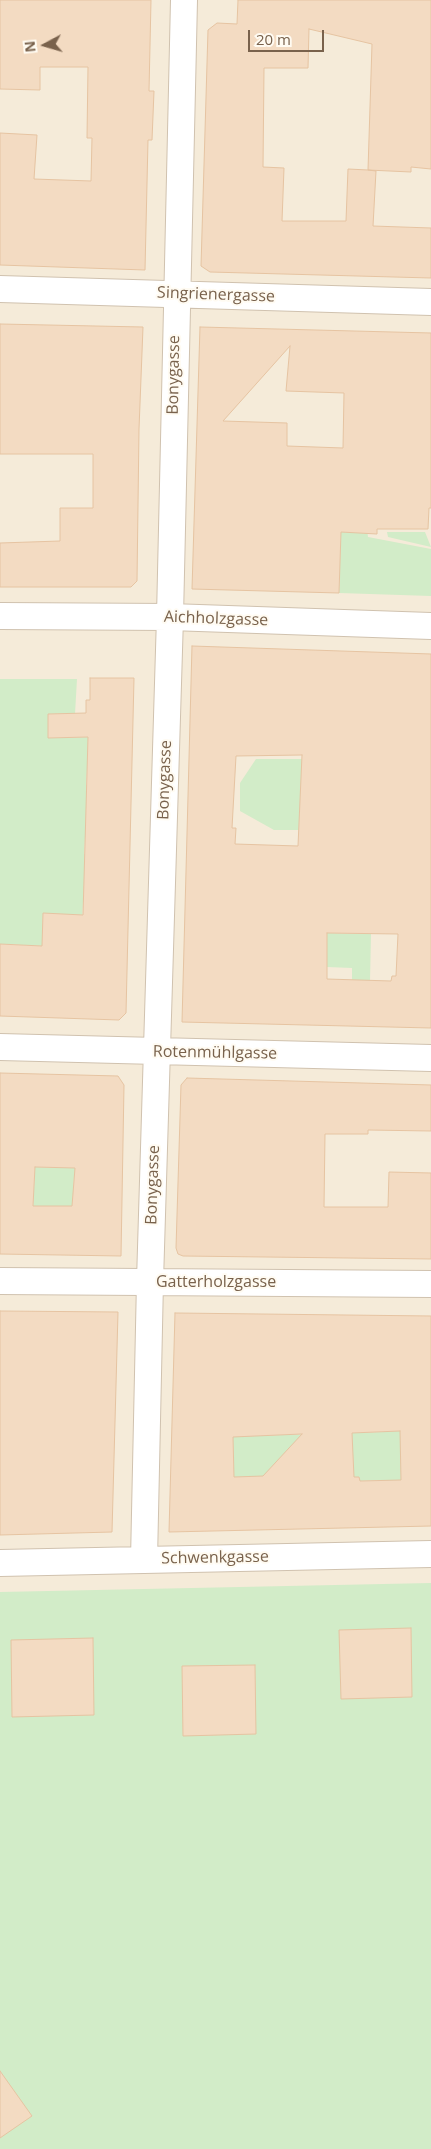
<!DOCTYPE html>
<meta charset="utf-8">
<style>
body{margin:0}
#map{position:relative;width:431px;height:2149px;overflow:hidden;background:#fdf8eb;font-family:"Open Sans",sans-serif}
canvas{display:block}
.north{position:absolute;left:20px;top:20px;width:50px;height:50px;-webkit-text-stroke:4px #fffbf2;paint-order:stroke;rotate:264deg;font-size:14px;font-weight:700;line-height:20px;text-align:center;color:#79624c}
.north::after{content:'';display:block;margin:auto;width:18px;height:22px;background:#79624c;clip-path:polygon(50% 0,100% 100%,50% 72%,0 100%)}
.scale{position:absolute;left:248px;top:30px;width:76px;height:22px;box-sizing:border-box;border:2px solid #79624c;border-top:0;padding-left:6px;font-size:15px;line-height:18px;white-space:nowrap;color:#79624c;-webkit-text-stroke:4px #fffbf2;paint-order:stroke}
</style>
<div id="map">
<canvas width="431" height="2149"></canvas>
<div class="north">N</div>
<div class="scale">20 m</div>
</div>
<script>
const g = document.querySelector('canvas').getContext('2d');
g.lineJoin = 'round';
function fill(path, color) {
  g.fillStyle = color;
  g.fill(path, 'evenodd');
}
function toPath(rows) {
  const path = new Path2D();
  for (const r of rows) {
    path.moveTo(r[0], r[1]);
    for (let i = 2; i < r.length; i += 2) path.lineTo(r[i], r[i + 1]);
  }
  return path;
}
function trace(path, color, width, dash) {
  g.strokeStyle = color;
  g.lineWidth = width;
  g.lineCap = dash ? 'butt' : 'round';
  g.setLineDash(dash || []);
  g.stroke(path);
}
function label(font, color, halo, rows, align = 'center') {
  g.font = font + ' "Open Sans",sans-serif';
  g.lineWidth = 4;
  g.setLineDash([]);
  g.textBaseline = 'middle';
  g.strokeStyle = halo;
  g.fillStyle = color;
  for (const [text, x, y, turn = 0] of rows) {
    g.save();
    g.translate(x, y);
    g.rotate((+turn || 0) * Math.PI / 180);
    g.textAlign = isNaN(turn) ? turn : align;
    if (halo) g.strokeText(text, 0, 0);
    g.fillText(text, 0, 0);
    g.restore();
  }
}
const residential = toPath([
 [0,0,431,0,431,2149,0,2149]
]);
const green = toPath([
 [341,528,367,528,368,537,431,549,431,596,339,593],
 [387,532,425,532,431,547,388,537],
 [0,679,77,679,75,714,48,714,49,738,89,737,86,785,88,785,86,837,85,838,84,854,86,854,85,902,83,902,82,921,43,914,42,946,0,944],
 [256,759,302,759,299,830,274,830,240,811,240,783],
 [327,933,371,934,370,981,352,980,352,968,327,967],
 [35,1167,78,1168,74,1177,72,1210,33,1210],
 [385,1371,413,1479,383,1483,382,1480,360,1481,359,1477,354,1477,267,1483,215,1478,232,1470,234,1466,234,1460,215,1420,247,1436,384,1432],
 [431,1583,431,2149,0,2149,0,1592]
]);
const building = toPath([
 [0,0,151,0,149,91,154,91,152,140,148,140,145,270,0,265,0,133,37,135,34,179,91,181,92,138,87,138,88,67,40,67,40,90,0,89,0,0],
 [238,0,431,0,431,169,411,167,411,172,368,170,376,171,373,226,431,228,431,278,210,272,201,266,208,30,217,23,237,24,238,0],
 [309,29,372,44,368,170,348,169,346,221,282,221,284,168,263,167,264,68,308,68,309,29],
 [0,324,143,327,139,429,137,581,131,587,0,587,0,543,60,541,60,508,93,508,93,454,0,454,0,324],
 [200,327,431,333,431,508,429,508,428,529,377,529,377,534,341,532,339,593,192,589,200,327],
 [290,346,286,391,344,393,343,448,287,446,287,423,223,421,290,346],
 [192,646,431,654,431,1028,182,1022,192,646],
 [302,755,298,846,235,844,236,828,232,828,236,756,302,755],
 [327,933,398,934,396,976,392,976,391,981,327,979,327,933],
 [90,678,134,678,126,1013,119,1020,0,1016,0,944,42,946,43,913,83,915,88,737,48,738,48,714,86,713,86,700,90,700,90,678],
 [0,1073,118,1076,124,1085,121,1256,0,1254,0,1073],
 [35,1167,75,1168,72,1206,33,1206,35,1167],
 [187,1078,431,1085,431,1131,368,1130,368,1134,325,1134,324,1207,388,1207,389,1172,431,1173,431,1259,183,1256,178,1254,176,1248,181,1085,187,1078],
 [0,1311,118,1312,112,1532,0,1535,0,1311],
 [175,1313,431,1316,431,1526,169,1532,175,1313],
 [400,1431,401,1480,360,1481,359,1477,354,1477,352,1433,400,1431],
 [302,1434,263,1476,234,1477,233,1437,302,1434],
 [411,1628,412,1697,341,1699,339,1630,411,1628],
 [93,1638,94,1715,12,1717,11,1640,93,1638],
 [255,1665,256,1734,183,1736,182,1666,255,1665],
 [0,2071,32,2116,0,2138,0,2071]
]);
const minor = toPath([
 [0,289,431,302],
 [0,616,170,617,431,626],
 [0,1047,431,1058],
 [0,1281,431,1284],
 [144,1560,150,1281,170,617,184,0],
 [0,1563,431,1554]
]);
const streetNames = [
 ["Singrienergasse",216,295,2],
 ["Bonygasse",174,375,-89],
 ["Aichholzgasse",216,619,2],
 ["Bonygasse",165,780,-88],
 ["Rotenmühlgasse",215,1053,1],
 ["Bonygasse",153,1185,-88],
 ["Gatterholzgasse",216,1282],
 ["Schwenkgasse",215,1558,-1]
];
fill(residential, '#f5ebd9');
fill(green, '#d2ecc8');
fill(building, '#f3dbc2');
trace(building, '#e6c4a2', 1);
trace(minor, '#d0c2af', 28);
trace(minor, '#fff', 26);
label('16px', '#79624c', '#fffbf2', streetNames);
</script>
